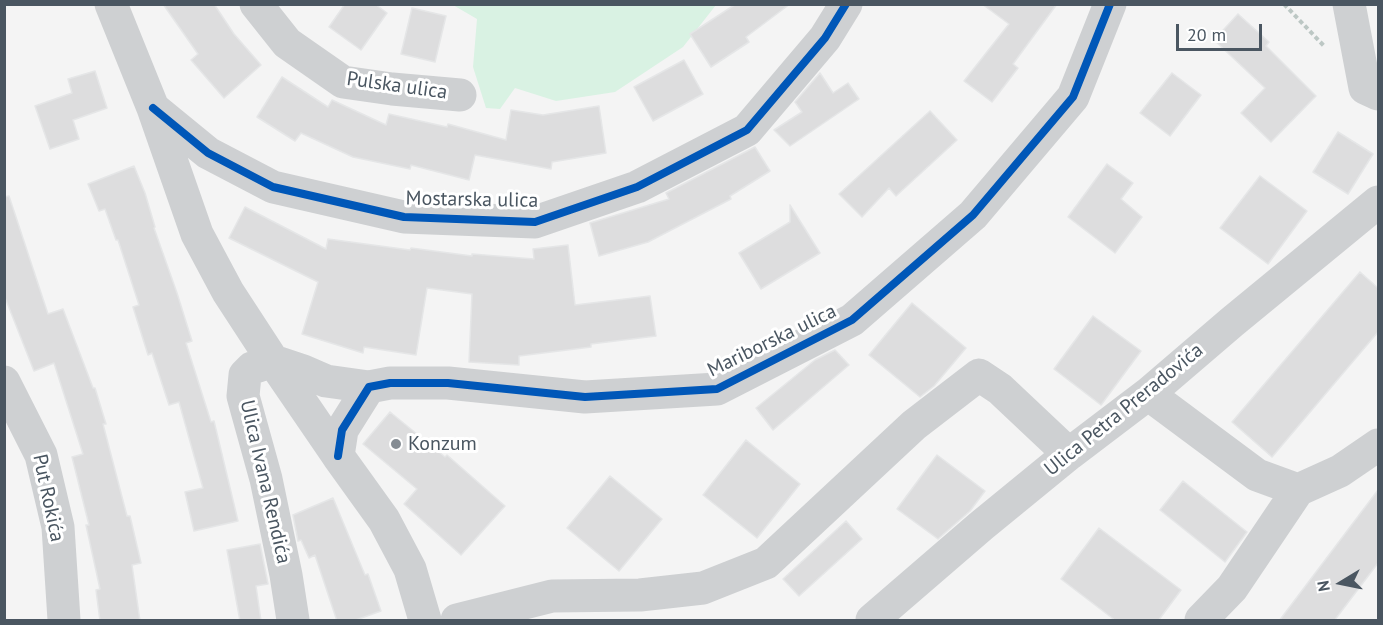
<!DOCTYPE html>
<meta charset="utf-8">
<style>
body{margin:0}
#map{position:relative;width:1383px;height:625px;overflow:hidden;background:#f4f4f4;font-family:"PT Sans",sans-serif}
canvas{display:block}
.frame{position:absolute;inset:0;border:6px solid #4a5661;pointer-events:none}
.north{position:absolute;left:1311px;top:553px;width:60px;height:60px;-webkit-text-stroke:4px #fff;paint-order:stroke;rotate:260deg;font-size:16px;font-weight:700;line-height:24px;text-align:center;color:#4a5661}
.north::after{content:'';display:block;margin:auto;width:21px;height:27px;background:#4a5661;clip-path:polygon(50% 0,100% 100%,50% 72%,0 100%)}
.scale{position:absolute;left:1176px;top:24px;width:86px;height:27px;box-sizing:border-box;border:3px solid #4a5661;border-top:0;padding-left:8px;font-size:18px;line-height:21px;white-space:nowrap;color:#4a5661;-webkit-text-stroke:4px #fff;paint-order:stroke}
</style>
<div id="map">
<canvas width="1383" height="625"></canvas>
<div class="frame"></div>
<div class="north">N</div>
<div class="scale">20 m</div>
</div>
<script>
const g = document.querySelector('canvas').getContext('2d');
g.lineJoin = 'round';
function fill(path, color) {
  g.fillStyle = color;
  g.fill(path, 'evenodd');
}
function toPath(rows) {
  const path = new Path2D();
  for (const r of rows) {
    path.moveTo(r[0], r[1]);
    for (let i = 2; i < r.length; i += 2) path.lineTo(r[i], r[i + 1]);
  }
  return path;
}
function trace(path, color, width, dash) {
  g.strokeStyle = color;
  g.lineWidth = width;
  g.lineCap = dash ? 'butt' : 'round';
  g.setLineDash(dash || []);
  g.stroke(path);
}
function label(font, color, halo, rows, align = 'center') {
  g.font = font + ' "PT Sans",sans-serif';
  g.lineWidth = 6;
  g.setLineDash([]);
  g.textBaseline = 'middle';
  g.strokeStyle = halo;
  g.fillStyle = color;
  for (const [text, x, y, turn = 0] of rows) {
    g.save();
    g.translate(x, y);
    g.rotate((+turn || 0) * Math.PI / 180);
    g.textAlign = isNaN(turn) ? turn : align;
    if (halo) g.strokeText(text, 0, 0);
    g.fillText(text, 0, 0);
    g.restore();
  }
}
const green = toPath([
 [453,5,716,5,683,47,615,92,556,101,515,88,500,109,486,108,473,67,477,19]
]);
const building = toPath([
 [163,4,214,4,234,34,261,65,224,98,191,60,198,54,163,4],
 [345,4,375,4,387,13,361,50,329,27,345,4],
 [736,4,790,4,746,37,749,42,711,67,690,34,736,4],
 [982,4,1057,4,1013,64,1018,68,992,102,964,81,1009,24,982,4],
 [412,8,446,16,435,62,401,54,412,8],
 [1238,14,1269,42,1266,46,1316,96,1271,142,1241,113,1265,88,1214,40,1238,14],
 [684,60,703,94,653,121,634,87,684,60],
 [95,71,107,108,73,120,79,139,50,149,35,106,72,93,68,79,95,71],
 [820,73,833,93,848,83,859,99,790,146,774,130,802,112,795,102,820,73],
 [1172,73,1201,95,1170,136,1140,113,1172,73],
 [282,77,328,107,332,100,386,125,389,114,447,127,448,124,506,140,511,110,543,115,599,106,606,153,552,162,551,169,475,155,469,180,411,165,410,169,353,157,301,133,295,141,257,117,282,77],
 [930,111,957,140,896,196,889,188,862,217,839,194,930,111],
 [1338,132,1373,154,1348,194,1313,172,1338,132],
 [755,147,770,171,730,196,731,199,648,242,599,256,590,223,669,199,666,193,755,147],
 [1107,164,1133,183,1121,199,1142,217,1115,253,1068,217,1107,164],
 [134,166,145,193,155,227,154,228,177,293,192,341,186,343,211,422,214,421,238,521,194,531,185,492,203,488,179,402,169,405,152,353,148,355,133,307,139,305,118,240,116,240,105,209,99,211,88,184,134,166],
 [1260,176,1307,211,1268,264,1220,228,1260,176],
 [9,196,48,314,63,309,93,388,95,388,106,424,103,424,127,516,130,516,141,563,132,565,140,621,100,621,96,590,100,589,86,525,89,525,72,457,83,454,54,363,34,371,4,295,4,197,9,196],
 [790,205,820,253,761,289,739,253,790,222,790,205],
 [245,207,326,249,328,239,410,250,411,248,472,256,472,254,534,259,533,249,568,245,575,305,650,296,656,336,591,344,591,347,519,356,519,365,469,362,472,294,427,288,416,355,364,347,363,353,302,334,318,282,229,238,245,207],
 [1360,272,1378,288,1378,332,1272,457,1232,422,1360,272],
 [912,303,966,348,934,386,920,397,869,355,912,303],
 [1093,316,1141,351,1101,405,1054,369,1093,316],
 [835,350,849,365,773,430,756,408,815,360,835,350],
 [390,412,445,457,447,455,505,506,461,555,404,504,417,489,363,444,390,412],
 [746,440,800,484,757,538,703,495,746,440],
 [937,455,985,491,970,511,938,539,897,509,937,455],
 [610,476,662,519,619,571,567,528,610,476],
 [1183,481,1247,532,1225,562,1160,510,1183,481],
 [1378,490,1378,563,1334,621,1279,621,1378,490],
 [333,498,365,575,368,574,381,611,353,621,337,621,315,555,309,558,301,540,298,541,293,515,333,498],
 [846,521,862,539,799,596,783,579,846,521],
 [1099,528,1181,590,1158,621,1116,621,1061,579,1099,528],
 [260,544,268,584,256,586,261,621,240,621,227,550,260,544]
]);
const path = toPath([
 [1284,4,1325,47]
]);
const minor = toPath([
 [111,4,153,108,197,234,228,292,273,361,338,456,384,520,410,569,425,620],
 [256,4,287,43,343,82,392,89,460,95],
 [1349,4,1365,88,1378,94],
 [153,108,208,153,273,187,404,217,535,222,637,187,747,130,825,38,846,4],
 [4,382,41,455,58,527,64,620],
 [1148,394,1257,475,1298,490,1340,471,1378,445],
 [338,456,342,430,369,387,390,383,448,383,585,397,717,389,852,320,973,215,1073,97,1110,4],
 [293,620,286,575,266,479,243,396,245,375,252,368,273,361,303,371,326,381,369,387],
 [457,620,552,596,640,595,703,588,766,563,914,425,979,375,1000,389,1069,454],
 [872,620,981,526,1069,454,1148,394,1232,322,1378,202],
 [1201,620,1232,588,1298,490]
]);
const cycleway = toPath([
 [153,108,208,153,273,187,404,217,535,222,637,187,747,130,825,38,846,4],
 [338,456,342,430,369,387,390,383,448,383,585,397,717,389,852,320,973,215,1073,97,1110,4]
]);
const markers = [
 [396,444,6,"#868d94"]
];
const streetNames = [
 ["Pulska ulica",397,86,8],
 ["Mostarska ulica",472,200,1],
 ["Mariborska ulica",772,341,-26],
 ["Ulica Petra Preradovića",1124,410,-39],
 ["Ulica Ivana Rendića",265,482,77],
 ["Put Rokića",48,498,78]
];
const poiNames = [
 ["Konzum",408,444]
];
fill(green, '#d9f2e3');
fill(building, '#ddddde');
trace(building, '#e5e6e7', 1.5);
trace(path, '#bcc7c4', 4, [4.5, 3]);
trace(minor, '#ced0d2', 33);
trace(cycleway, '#0057b8', 8);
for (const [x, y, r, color] of markers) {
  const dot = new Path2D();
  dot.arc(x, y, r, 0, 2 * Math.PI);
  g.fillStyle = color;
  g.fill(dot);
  trace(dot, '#fff', 2);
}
label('20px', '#4a5661', '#fff', streetNames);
label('20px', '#4a5661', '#fff', poiNames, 'left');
</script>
